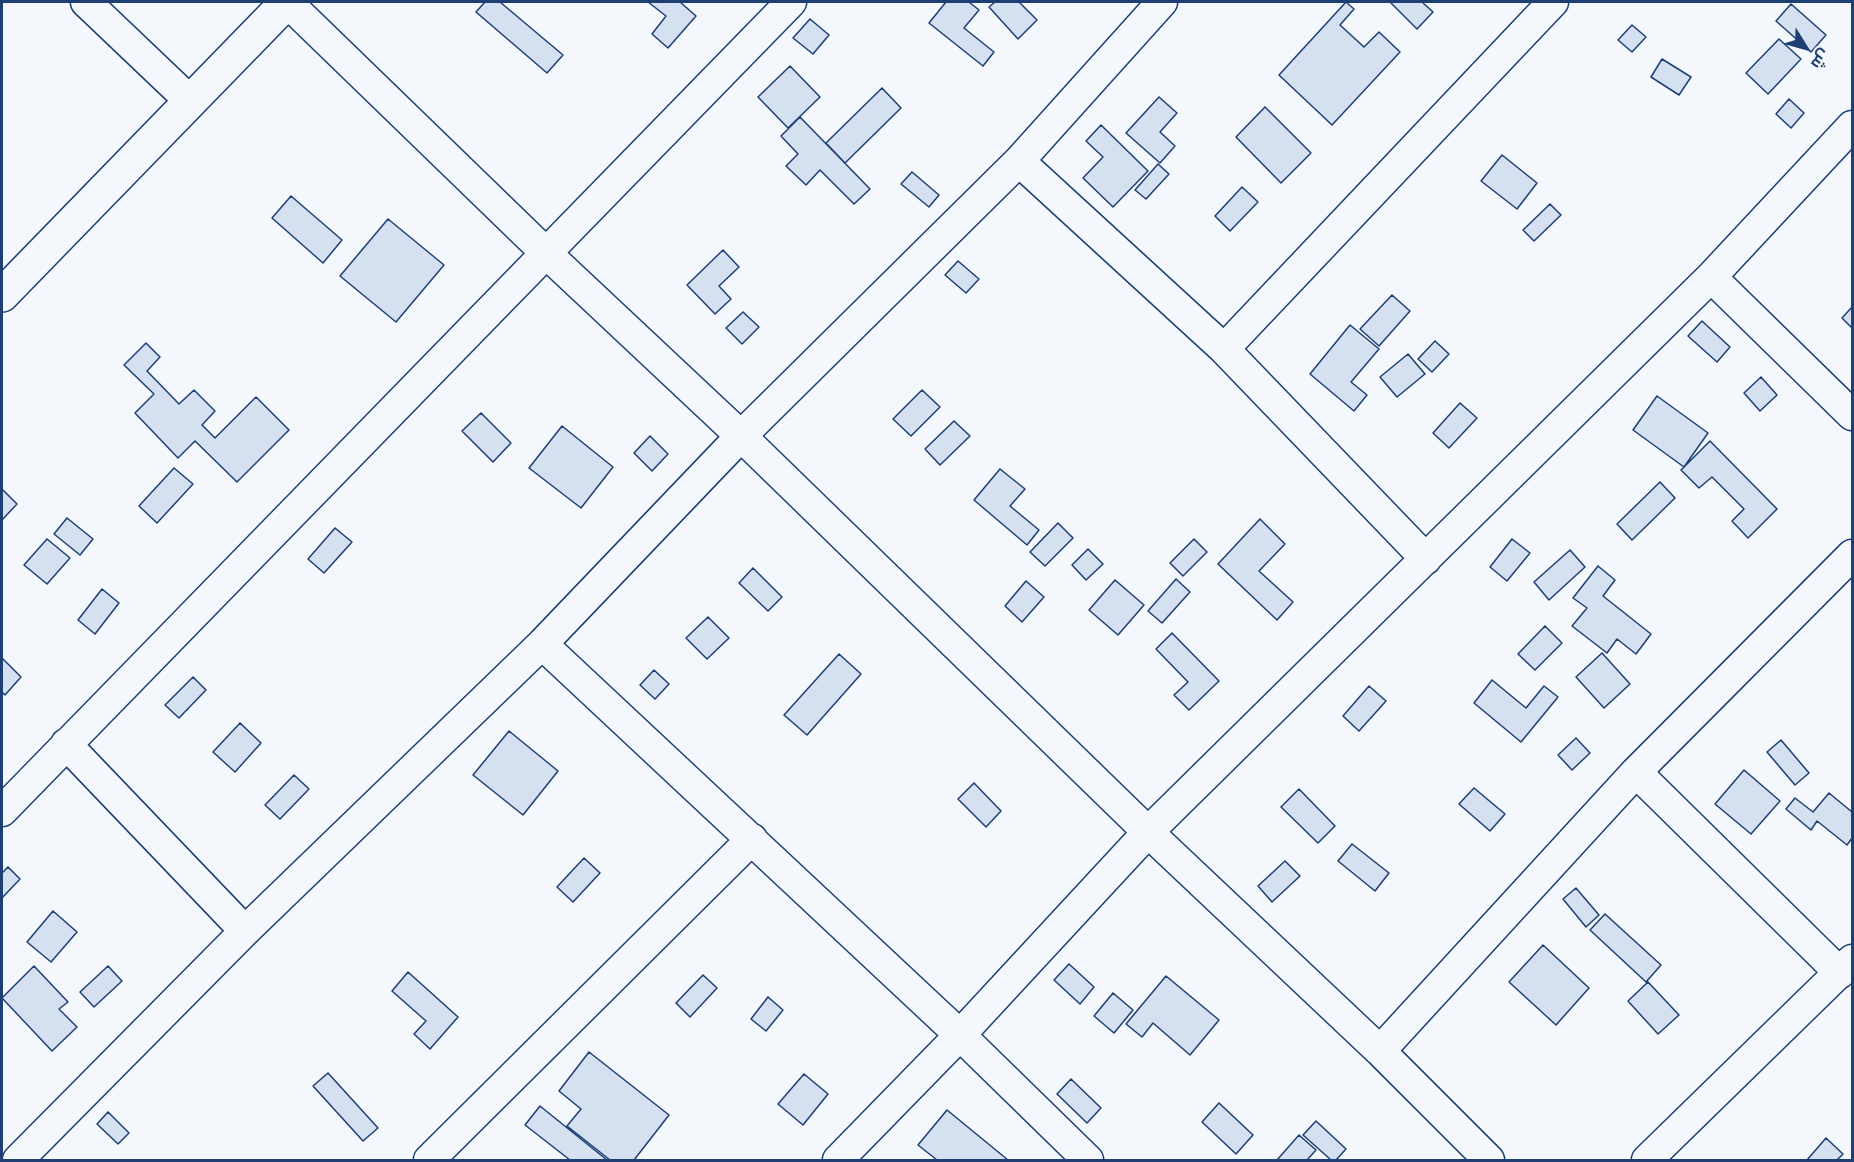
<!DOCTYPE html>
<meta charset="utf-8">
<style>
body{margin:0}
#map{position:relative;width:1854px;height:1162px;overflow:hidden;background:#f4f7fb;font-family:Raleway,Cairo,sans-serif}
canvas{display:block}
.frame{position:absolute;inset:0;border:3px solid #1d3f73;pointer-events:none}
.north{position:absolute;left:1776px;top:18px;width:60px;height:60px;-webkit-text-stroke:4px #f4f7fb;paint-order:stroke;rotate:127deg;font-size:16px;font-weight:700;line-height:24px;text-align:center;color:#1d3f73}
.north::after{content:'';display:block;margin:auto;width:21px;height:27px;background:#1d3f73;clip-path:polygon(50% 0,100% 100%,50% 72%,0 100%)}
</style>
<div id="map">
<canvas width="1854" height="1162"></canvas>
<div class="frame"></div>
<div class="north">ش</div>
</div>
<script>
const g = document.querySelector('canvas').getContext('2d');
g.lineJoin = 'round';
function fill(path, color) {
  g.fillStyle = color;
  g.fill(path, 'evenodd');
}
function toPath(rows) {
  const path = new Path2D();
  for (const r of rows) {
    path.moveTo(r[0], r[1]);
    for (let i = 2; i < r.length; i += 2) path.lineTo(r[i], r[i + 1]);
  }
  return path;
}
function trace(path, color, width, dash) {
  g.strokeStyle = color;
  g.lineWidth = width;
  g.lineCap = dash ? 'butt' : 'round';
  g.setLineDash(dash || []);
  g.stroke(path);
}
const building = toPath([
 [485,2,500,2,563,55,547,73,476,12,485,2],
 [648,2,680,2,696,16,668,48,652,34,666,16,648,2],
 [946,2,969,2,979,10,964,28,994,52,983,66,929,23,946,2],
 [995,2,1019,2,1037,20,1018,39,989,7,995,2],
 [1346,2,1354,9,1340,25,1364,47,1379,32,1400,52,1332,125,1279,75,1346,2],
 [1390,2,1422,2,1433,12,1417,29,1390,2],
 [1791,4,1826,35,1811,52,1776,21,1791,4],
 [810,19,829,35,813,54,793,38,810,19],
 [1632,25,1646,37,1632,52,1618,40,1632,25],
 [1779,39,1801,59,1768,94,1746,73,1779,39],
 [1662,59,1691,77,1679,95,1651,77,1662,59],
 [790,66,820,97,788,128,758,97,790,66],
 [882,88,901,108,845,163,826,143,882,88],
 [1159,97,1177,113,1160,132,1175,146,1160,163,1126,133,1159,97],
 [1789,99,1804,113,1791,128,1776,114,1789,99],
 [1265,107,1311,153,1281,183,1236,137,1265,107],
 [800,117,870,189,854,204,820,170,806,185,786,166,798,154,781,136,800,117],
 [1101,125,1148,171,1113,207,1083,178,1103,157,1086,141,1101,125],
 [1502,155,1537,183,1517,209,1481,181,1502,155],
 [1158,164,1169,174,1146,199,1135,190,1158,164],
 [912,172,939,195,929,207,901,184,912,172],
 [1242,187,1258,202,1230,231,1215,216,1242,187],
 [291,196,342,240,323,263,272,218,291,196],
 [1550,204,1561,215,1534,241,1523,230,1550,204],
 [388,219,444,265,396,322,340,276,388,219],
 [723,250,739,267,719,286,731,299,715,314,687,285,723,250],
 [958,261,979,279,966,293,945,275,958,261],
 [1392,295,1410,311,1379,346,1360,329,1392,295],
 [1852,307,1852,328,1842,318,1852,307],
 [743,312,759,327,742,344,726,328,743,312],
 [1702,321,1730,347,1717,362,1688,336,1702,321],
 [1350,325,1379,349,1351,382,1367,395,1354,411,1310,374,1350,325],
 [1435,341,1449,354,1432,372,1418,359,1435,341],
 [146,343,160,357,147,371,179,404,194,390,215,411,202,425,215,438,256,397,289,430,237,482,195,441,178,458,135,413,154,394,124,365,146,343],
 [1408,354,1425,374,1397,397,1380,377,1408,354],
 [1761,377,1777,395,1760,411,1744,393,1761,377],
 [922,390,940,407,911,436,893,419,922,390],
 [1657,396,1708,433,1684,467,1633,430,1657,396],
 [1460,403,1477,418,1449,448,1433,433,1460,403],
 [481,413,511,443,493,462,462,431,481,413],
 [954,421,970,436,940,465,925,449,954,421],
 [562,426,613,467,581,508,529,468,562,426],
 [650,436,668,454,652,471,634,453,650,436],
 [1710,441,1777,509,1748,538,1732,521,1744,509,1712,477,1699,488,1681,470,1710,441],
 [174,468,193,484,157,523,139,506,174,468],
 [1000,469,1025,489,1010,506,1039,530,1027,545,974,500,1000,469],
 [1660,482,1675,498,1632,540,1617,524,1660,482],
 [2,489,17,504,2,520,2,489],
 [67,518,93,539,80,555,54,534,67,518],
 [1260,519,1285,544,1259,571,1293,602,1277,620,1218,564,1260,519],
 [1058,523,1073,538,1045,566,1030,552,1058,523],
 [335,528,352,542,324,573,308,559,335,528],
 [47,539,70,558,47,584,24,565,47,539],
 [1194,539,1207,552,1183,576,1170,563,1194,539],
 [1512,539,1530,553,1507,581,1490,567,1512,539],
 [1088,549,1103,564,1086,580,1072,565,1088,549],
 [1570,550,1585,567,1549,600,1534,582,1570,550],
 [1598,566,1615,580,1603,596,1651,634,1636,654,1617,639,1607,653,1572,626,1587,608,1573,598,1598,566],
 [753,568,782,597,768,611,739,583,753,568],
 [1176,579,1190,592,1162,623,1148,611,1176,579],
 [1115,580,1144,605,1118,635,1089,610,1115,580],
 [1026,581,1044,597,1022,622,1005,606,1026,581],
 [102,589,119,603,95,634,78,620,102,589],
 [708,617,729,638,707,659,686,638,708,617],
 [1545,626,1562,643,1535,670,1518,654,1545,626],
 [1172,633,1219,681,1189,710,1174,695,1188,682,1156,649,1172,633],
 [1602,653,1630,684,1604,708,1576,677,1602,653],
 [839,654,861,674,807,735,784,715,839,654],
 [2,658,21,677,5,695,2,692,2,658],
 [654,670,669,684,655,699,640,685,654,670],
 [193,677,206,690,179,718,165,705,193,677],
 [1492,680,1526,708,1544,686,1558,697,1521,742,1474,703,1492,680],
 [1369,686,1386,701,1359,731,1343,716,1369,686],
 [240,723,261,743,235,772,213,752,240,723],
 [509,731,558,771,523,815,473,775,509,731],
 [1576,738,1590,753,1572,770,1558,755,1576,738],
 [1781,740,1809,773,1795,785,1767,752,1781,740],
 [1744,770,1780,801,1751,834,1715,804,1744,770],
 [294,775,309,789,280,819,265,805,294,775],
 [974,783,1001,811,986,827,958,799,974,783],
 [1474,788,1505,814,1490,831,1459,804,1474,788],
 [1299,789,1335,826,1318,843,1281,807,1299,789],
 [1829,793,1852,812,1852,838,1847,845,1817,821,1811,830,1786,809,1795,798,1813,812,1829,793],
 [1352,844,1389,873,1375,891,1338,861,1352,844],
 [584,858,600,873,573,902,557,887,584,858],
 [1285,861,1300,876,1272,902,1258,886,1285,861],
 [8,867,20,879,2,898,2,873,8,867],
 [1576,888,1599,915,1586,927,1563,899,1576,888],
 [53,911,77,932,51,962,27,942,53,911],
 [1605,914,1661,965,1646,982,1590,930,1605,914],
 [1543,945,1589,988,1556,1025,1509,982,1543,945],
 [1069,964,1094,987,1080,1004,1054,980,1069,964],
 [34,966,68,1002,59,1009,77,1027,52,1051,2,998,34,966],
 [108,966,122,981,94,1007,80,992,108,966],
 [408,972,458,1017,430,1049,414,1034,426,1021,392,991,408,972],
 [703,975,717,988,690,1017,676,1003,703,975],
 [1166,976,1219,1020,1190,1055,1153,1023,1142,1037,1126,1024,1166,976],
 [1648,982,1679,1015,1658,1034,1628,1001,1648,982],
 [1113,993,1133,1010,1114,1033,1094,1016,1113,993],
 [768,997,783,1010,766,1031,751,1019,768,997],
 [589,1052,669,1115,634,1160,610,1160,567,1126,581,1109,559,1091,589,1052],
 [328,1073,378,1128,363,1141,313,1086,328,1073],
 [804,1074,828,1094,803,1125,778,1104,804,1074],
 [1071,1079,1101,1108,1087,1123,1057,1094,1071,1079],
 [1219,1103,1253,1135,1236,1154,1202,1122,1219,1103],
 [540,1106,607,1160,570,1160,525,1125,540,1106],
 [947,1110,1008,1160,937,1160,918,1145,947,1110],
 [108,1112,129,1133,118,1144,97,1124,108,1112],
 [1316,1121,1346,1149,1336,1160,1331,1160,1303,1135,1316,1121],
 [1299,1135,1316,1150,1307,1160,1277,1160,1299,1135],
 [1826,1138,1843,1154,1837,1160,1807,1160,1826,1138]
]);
const minor = toPath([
 [86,2,190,101],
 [287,2,546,253,741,436,1148,832,1380,1051,1489,1160],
 [1019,161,1224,349,1426,559],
 [1711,277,1852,415],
 [1224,349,1553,2],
 [542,644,960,1035,1088,1160],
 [66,744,245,931],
 [1636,772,1840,973],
 [2,811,791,2],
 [1380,1051,1636,772,1852,555],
 [18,1160,245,931,542,644,741,436,1019,161,1162,2],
 [429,1160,752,839],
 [838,1160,960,1035,1148,832,1711,277,1852,126],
 [1647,1160,1852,960]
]);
const tertiary = toPath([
 [2,295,287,2]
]);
fill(building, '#d5e0f0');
trace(building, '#1d3f73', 1.5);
trace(minor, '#1d3f73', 33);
trace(tertiary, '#1d3f73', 36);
trace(minor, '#f4f7fb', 30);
trace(tertiary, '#f4f7fb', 33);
</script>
